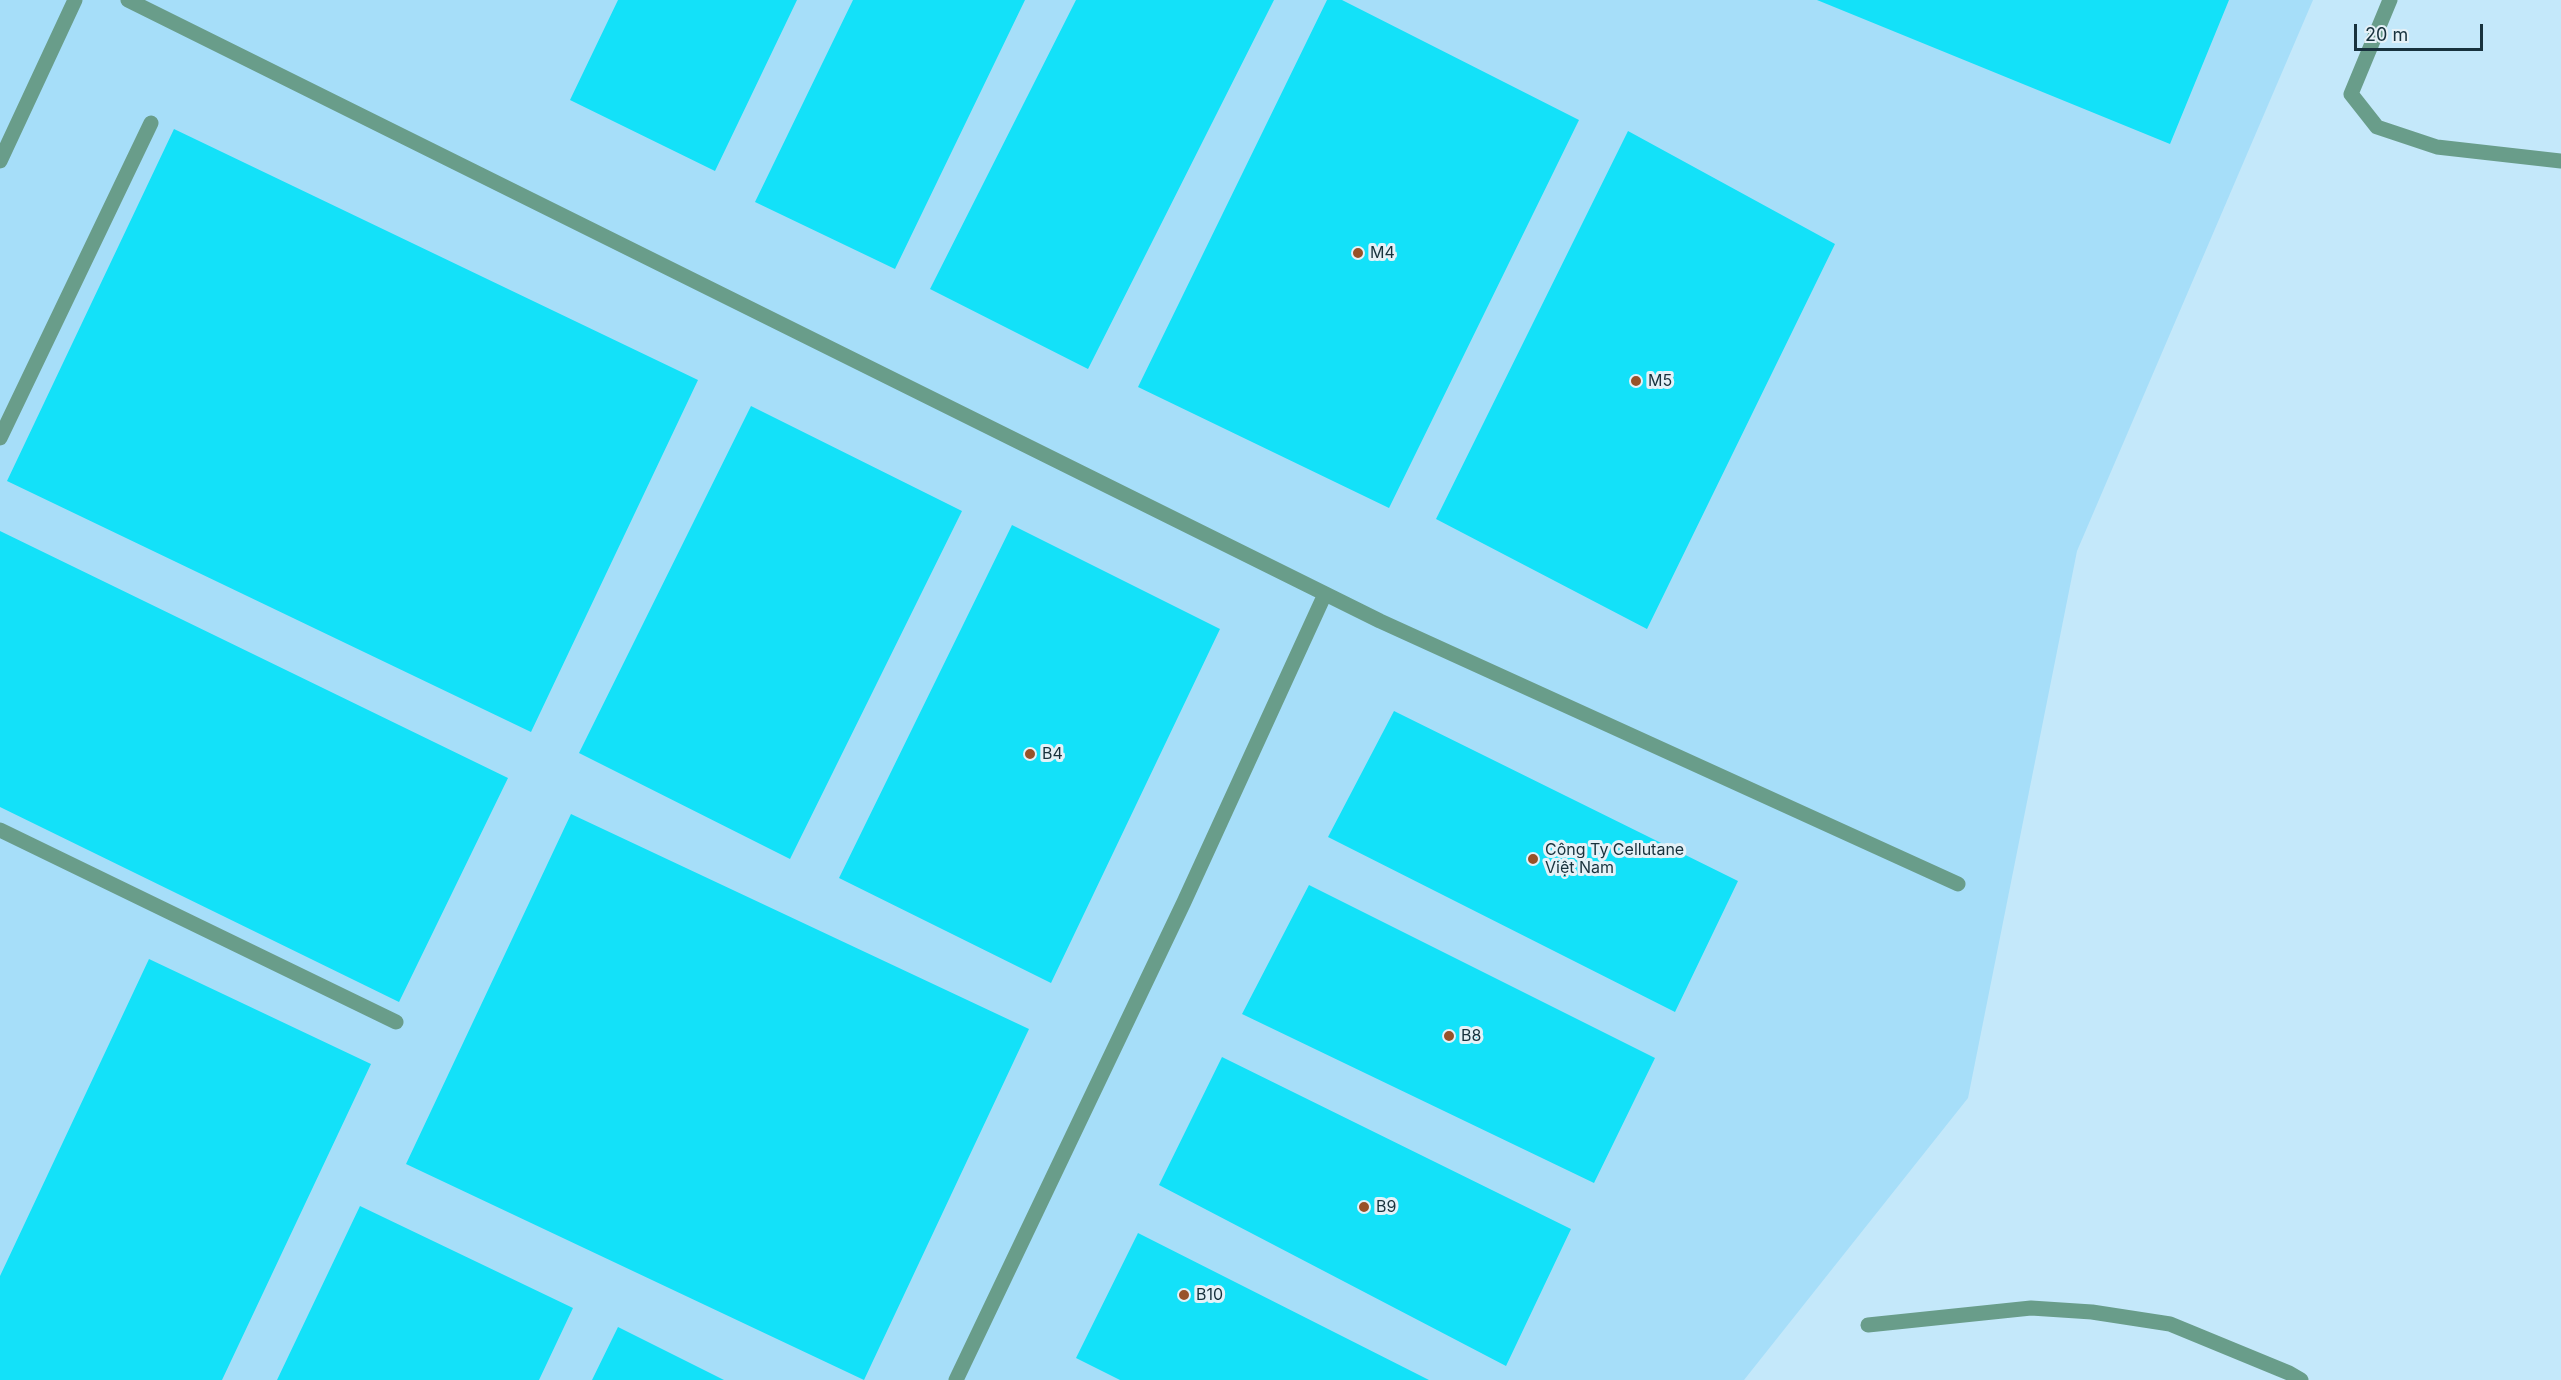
<!DOCTYPE html>
<meta charset="utf-8">
<style>
body{margin:0}
#map{position:relative;width:2561px;height:1380px;overflow:hidden;background:#c4e8fa;font-family:Inter,sans-serif}
canvas{display:block}
.scale{position:absolute;left:2354px;top:24px;width:129px;height:27px;box-sizing:border-box;border:3px solid #18323d;border-top:0;padding-left:8px;font-size:18px;line-height:21px;white-space:nowrap;color:#18323d;-webkit-text-stroke:4px #e5f1f7;paint-order:stroke}
</style>
<div id="map">
<canvas width="2561" height="1380"></canvas>
<div class="scale">20 m</div>
</div>
<script>
const g = document.querySelector('canvas').getContext('2d');
g.lineJoin = 'round';
function fill(path, color) {
  g.fillStyle = color;
  g.fill(path, 'evenodd');
}
function toPath(rows) {
  const path = new Path2D();
  for (const r of rows) {
    path.moveTo(r[0], r[1]);
    for (let i = 2; i < r.length; i += 2) path.lineTo(r[i], r[i + 1]);
  }
  return path;
}
function trace(path, color, width, dash) {
  g.strokeStyle = color;
  g.lineWidth = width;
  g.lineCap = dash ? 'butt' : 'round';
  g.setLineDash(dash || []);
  g.stroke(path);
}
function label(font, color, halo, rows, align = 'center') {
  g.font = font + ' Inter,sans-serif';
  g.lineWidth = 6;
  g.setLineDash([]);
  g.textBaseline = 'middle';
  g.strokeStyle = halo;
  g.fillStyle = color;
  for (const [text, x, y, turn = 0] of rows) {
    g.save();
    g.translate(x, y);
    g.rotate((+turn || 0) * Math.PI / 180);
    g.textAlign = isNaN(turn) ? turn : align;
    if (halo) g.strokeText(text, 0, 0);
    g.fillText(text, 0, 0);
    g.restore();
  }
}
const built = toPath([
 [0,0,2313,0,2077,551,1968,1098,1744,1380,0,1380]
]);
const building = toPath([
 [618,0,797,0,715,171,570,100],
 [853,0,1025,0,895,269,755,202],
 [1076,0,1274,0,1088,369,930,289],
 [1327,0,1342,0,1579,120,1389,508,1138,387],
 [1817,0,2229,0,2170,144],
 [174,129,698,380,531,732,7,481],
 [1628,131,1835,244,1647,629,1436,519],
 [751,406,962,511,790,859,579,753],
 [1012,525,1220,629,1051,983,839,878],
 [0,531,508,778,399,1002,0,807],
 [1394,711,1738,881,1675,1012,1328,837],
 [571,814,1029,1029,864,1380,406,1164],
 [1309,885,1655,1058,1594,1183,1242,1014],
 [149,959,371,1064,222,1380,0,1380,0,1276],
 [1222,1057,1571,1229,1506,1366,1159,1185],
 [360,1206,573,1308,539,1380,277,1380],
 [1138,1233,1429,1380,1120,1380,1076,1358],
 [618,1327,724,1380,592,1380]
]);
const lane = toPath([
 [2390,0,2351,94,2377,127,2437,147,2561,161],
 [0,438,151,123],
 [0,830,396,1022],
 [1868,1325,2031,1308,2092,1312,2170,1324,2289,1373,2301,1380]
]);
const street = toPath([
 [128,0,1380,621,1958,884],
 [0,161,75,0],
 [956,1380,1184,902,1325,594]
]);
const markers = [
 [1358,253,6,"#985229"],
 [1636,381,6,"#985229"],
 [1030,754,6,"#985229"],
 [1533,859,6,"#985229"],
 [1449,1036,6,"#985229"],
 [1364,1207,6,"#985229"],
 [1184,1295,6,"#985229"]
];
const poiNames = [
 ["M4",1370,253],
 ["M5",1648,381],
 ["B4",1042,754],
 ["Công Ty Cellutane",1545,850],
 ["Việt Nam",1545,868],
 ["B8",1461,1036],
 ["B9",1376,1207],
 ["B10",1196,1295]
];
fill(built, '#a6def9');
fill(building, '#13e1f9');
trace(lane, '#699d8a', 15);
trace(street, '#699d8a', 15);
for (const [x, y, r, color] of markers) {
  const dot = new Path2D();
  dot.arc(x, y, r, 0, 2 * Math.PI);
  g.fillStyle = color;
  g.fill(dot);
  trace(dot, '#e5f1f7', 2);
}
label('16px', '#18323d', '#e5f1f7', poiNames, 'left');
</script>
